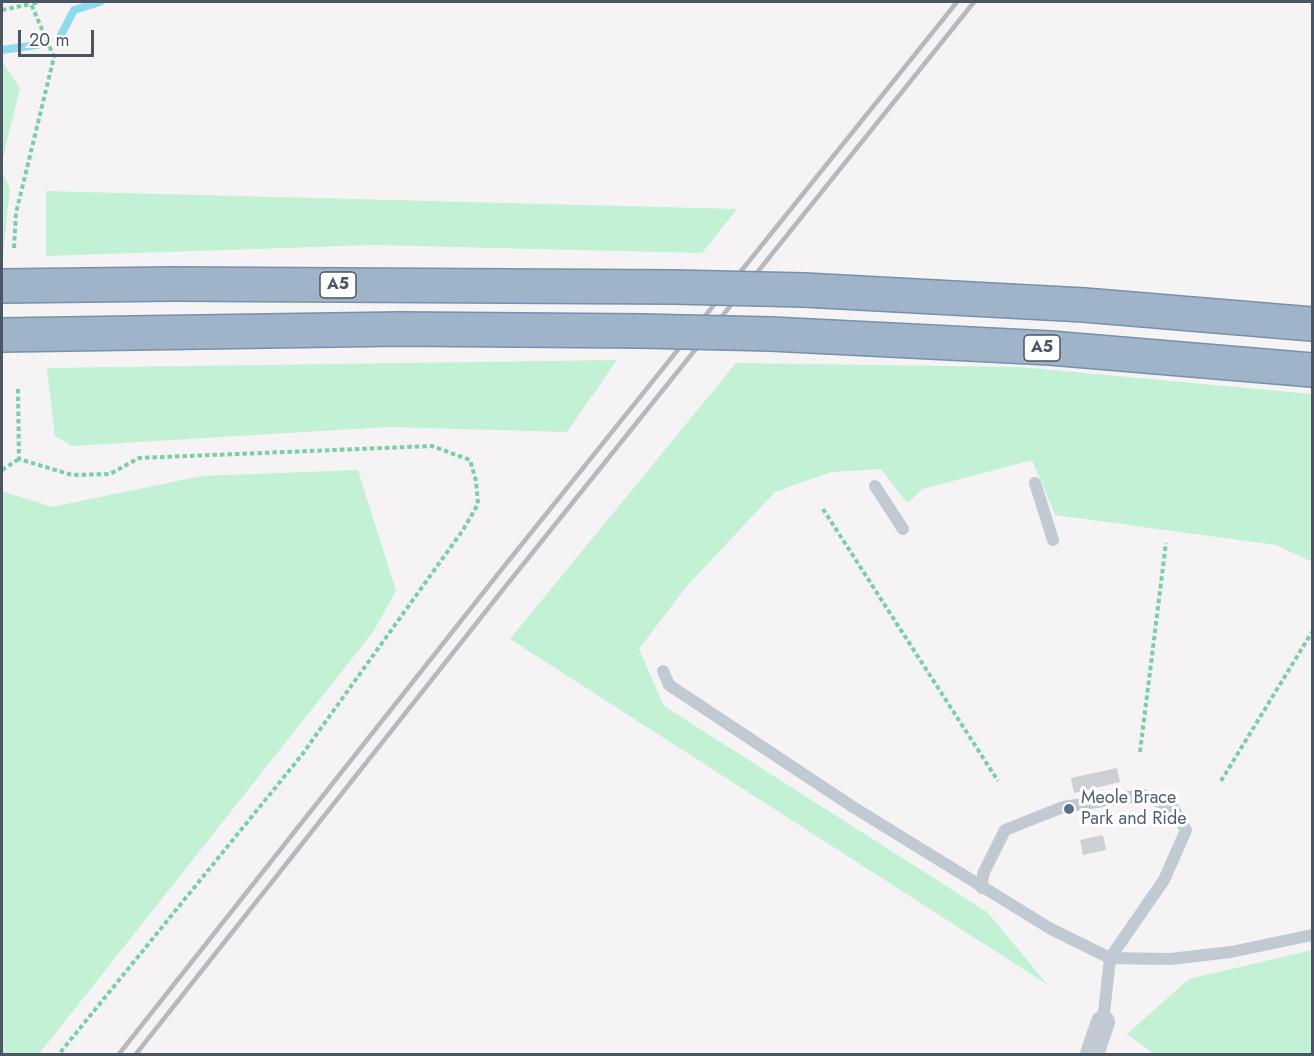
<!DOCTYPE html>
<style>
body{margin:0}
#map{position:relative;width:1314px;height:1056px;overflow:hidden;background:#f5f3f3;font-family:Jost,sans-serif}
canvas{display:block}
.frame{position:absolute;inset:0;border:3px solid #4a5661;pointer-events:none}
.scale{position:absolute;left:18px;top:30px;width:76px;height:27px;box-sizing:border-box;border:3px solid #4a5661;border-top:0;padding-left:8px;font-size:18px;line-height:21px;white-space:nowrap;color:#4a5661;-webkit-text-stroke:4px #fff;paint-order:stroke}
</style>
<div id="map">
<canvas width="1314" height="1056"></canvas>
<div class="frame"></div>
<div class="scale">20 m</div>
</div>
<script>
const g = document.querySelector('canvas').getContext('2d');
g.lineJoin = 'round';
function fill(path, color) {
  g.fillStyle = color;
  g.fill(path, 'evenodd');
}
function toPath(rows) {
  const path = new Path2D();
  for (const r of rows) {
    path.moveTo(r[0], r[1]);
    for (let i = 2; i < r.length; i += 2) path.lineTo(r[i], r[i + 1]);
  }
  return path;
}
function trace(path, color, width, dash) {
  g.strokeStyle = color;
  g.lineWidth = width;
  g.lineCap = dash ? 'butt' : 'round';
  g.setLineDash(dash || []);
  g.stroke(path);
}
function label(font, color, halo, rows, align = 'center') {
  g.font = font + ' Jost,sans-serif';
  g.lineWidth = 6;
  g.setLineDash([]);
  g.textBaseline = 'middle';
  g.strokeStyle = halo;
  g.fillStyle = color;
  for (const [text, x, y, turn = 0] of rows) {
    g.save();
    g.translate(x, y);
    g.rotate((+turn || 0) * Math.PI / 180);
    g.textAlign = isNaN(turn) ? turn : align;
    if (halo) g.strokeText(text, 0, 0);
    g.fillText(text, 0, 0);
    g.restore();
  }
}
const green = toPath([
 [2,61,20,88,2,162],
 [2,172,10,188,3,257,2,257],
 [46,191,737,209,702,253,374,245,46,256],
 [617,360,567,432,387,427,72,446,55,436,47,368],
 [736,363,1020,367,1312,394,1312,562,1276,545,1055,515,1032,460,923,489,907,503,881,469,831,472,775,492,686,587,639,649,664,706,987,912,1048,985,510,639],
 [358,470,396,591,373,632,39,1054,2,1054,2,491,52,507,201,476],
 [1312,950,1312,1054,1154,1054,1127,1034,1189,979]
]);
const stream = toPath([
 [59,39,74,10,100,2],
 [2,50,37,45]
]);
const building = toPath([
 [1117,768,1120,782,1074,793,1071,778],
 [1103,835,1106,850,1083,855,1080,840]
]);
const path = toPath([
 [2,10,31,4],
 [14,248,16,213,54,57,31,4,39,2],
 [18,389,19,459,72,475,110,474,139,458,432,446,470,460,476,481,478,504,463,530,301,756,59,1054],
 [2,470,19,459],
 [823,509,998,781],
 [1140,752,1166,543],
 [1221,781,1312,632]
]);
const service = toPath([
 [1035,483,1053,540],
 [875,486,903,529],
 [663,671,669,685,853,807,1051,929,1110,958,1170,959,1231,952,1312,935],
 [982,888,983,874,1005,830,1063,807,1143,795,1173,808,1186,830,1164,880,1110,958,1103,1022]
]);
const minor = toPath([
 [1092,1054,1103,1022]
]);
const trunk = toPath([
 [2,286,174,284,674,287],
 [804,290,1084,305,1312,324],
 [771,334,1050,348,1312,370],
 [2,335,400,329,641,331]
]);
const rail = toPath([
 [119,1054,498,574,957,2],
 [136,1054,509,582,974,2]
]);
const trunkBridge = toPath([
 [674,287,804,290],
 [641,331,771,334]
]);
const markers = [
 [1069,809,6,"#5c6f8a"]
];
const shields = [
 [338,285,36],
 [1042,348,36]
];
const shieldNames = [
 ["A5",338,285],
 ["A5",1042,348]
];
const serviceNames = [
 ["Meole Brace",1081,799],
 ["Park and Ride",1081,820]
];
fill(green, '#c3f1d5');
trace(stream, '#90daee', 8);
fill(building, '#cdcfd5');
trace(trunk, '#7690ad', 36);
trace(path, '#7ad0a6', 4, [4.5, 3]);
trace(service, '#c1cad2', 12);
trace(minor, '#c1cad2', 24);
trace(trunk, '#9fb4c9', 33);
trace(rail, '#b5b8bd', 4.5);
trace(trunkBridge, '#7690ad', 36, []);
trace(trunkBridge, '#9fb4c9', 33);
for (const [x, y, r, color] of markers) {
  const dot = new Path2D();
  dot.arc(x, y, r, 0, 2 * Math.PI);
  g.fillStyle = color;
  g.fill(dot);
  trace(dot, '#fff', 2);
}
for (const [x, y, w] of shields) {
  const box = new Path2D();
  box.roundRect(x - w / 2, y - 13, w, 26, 4.5);
  g.fillStyle = '#fff';
  g.fill(box);
  trace(box, '#4a5661', 1.5);
}
label('bold 16px', '#4a5661', null, shieldNames);
label('18px', '#4e5e75', '#fff', serviceNames, 'left');
</script>
